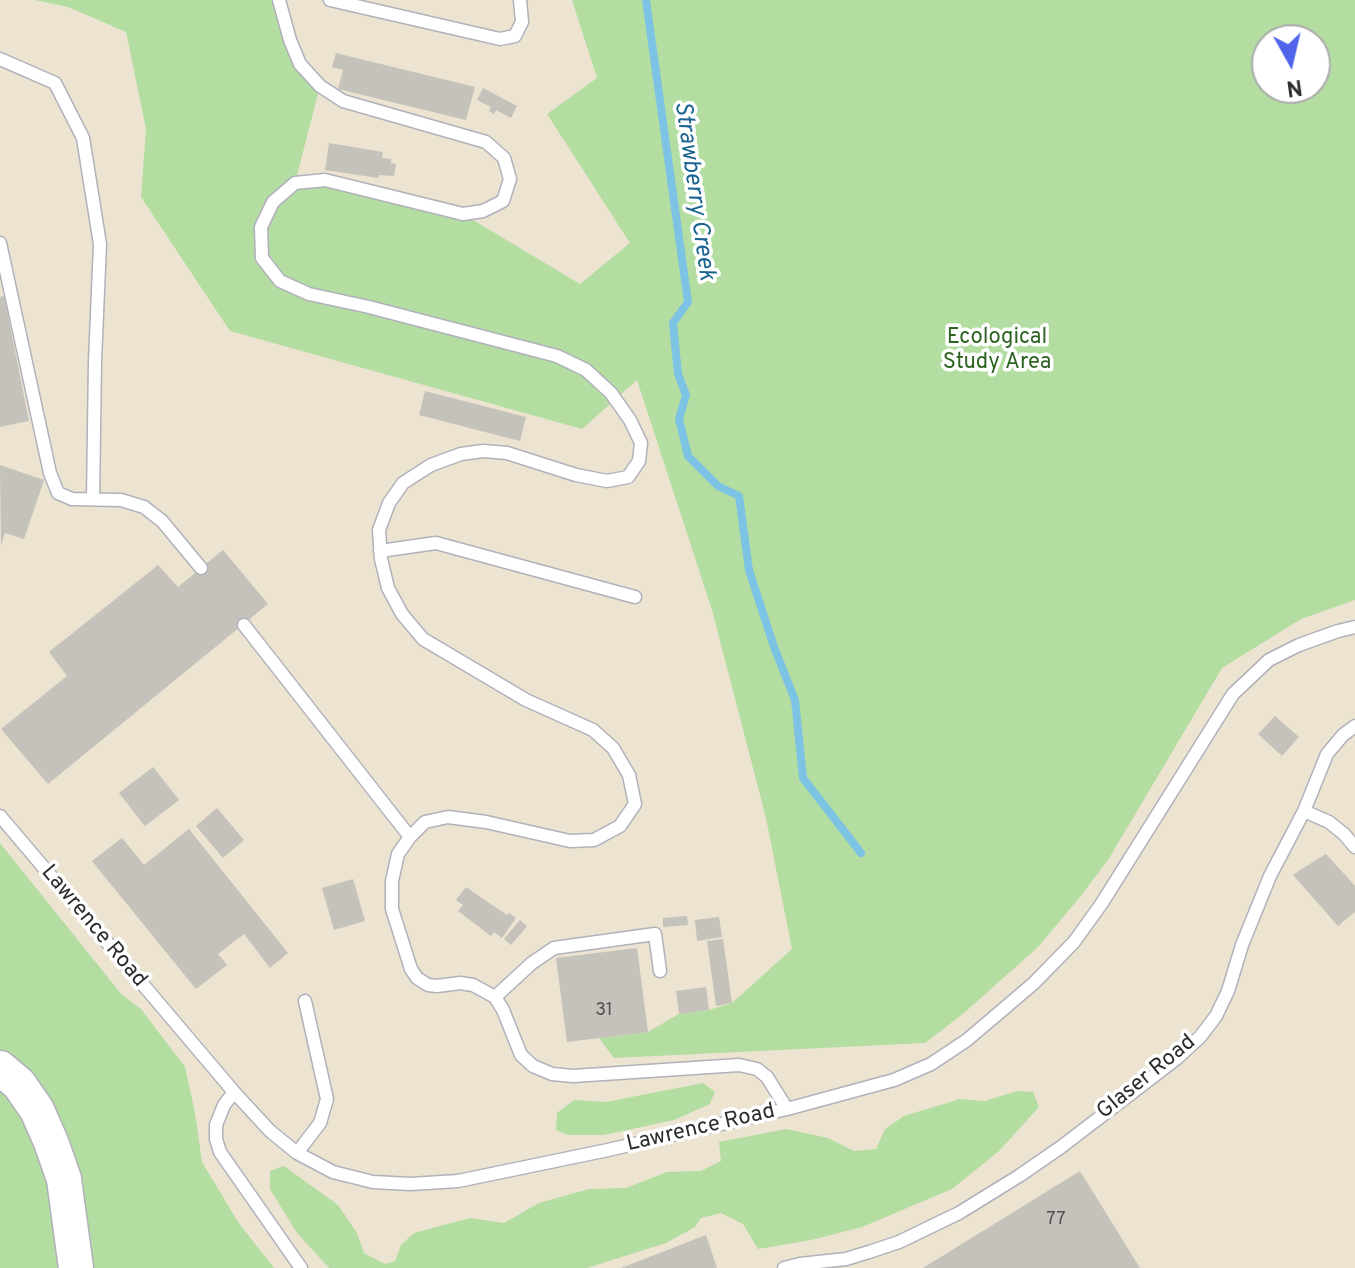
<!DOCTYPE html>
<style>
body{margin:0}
#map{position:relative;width:1355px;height:1268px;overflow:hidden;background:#ece7e0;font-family:Overpass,sans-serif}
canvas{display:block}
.north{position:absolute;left:1251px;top:24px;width:80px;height:80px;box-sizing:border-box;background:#fff;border:2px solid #ababab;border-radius:50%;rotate:172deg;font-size:22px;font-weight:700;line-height:32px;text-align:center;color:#2c2c2c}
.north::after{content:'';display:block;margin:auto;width:28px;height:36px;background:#4f64ea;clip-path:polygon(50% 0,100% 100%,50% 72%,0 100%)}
</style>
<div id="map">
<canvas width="1355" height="1268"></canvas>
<div class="north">N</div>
</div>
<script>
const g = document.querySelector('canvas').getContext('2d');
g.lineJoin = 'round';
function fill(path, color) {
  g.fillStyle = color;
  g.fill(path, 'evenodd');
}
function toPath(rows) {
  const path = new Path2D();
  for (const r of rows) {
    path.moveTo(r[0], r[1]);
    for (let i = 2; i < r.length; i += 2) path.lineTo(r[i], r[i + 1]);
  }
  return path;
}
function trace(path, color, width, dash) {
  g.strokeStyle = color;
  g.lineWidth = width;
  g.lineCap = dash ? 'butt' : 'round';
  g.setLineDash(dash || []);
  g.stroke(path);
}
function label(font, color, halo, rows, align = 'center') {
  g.font = font + ' Overpass,sans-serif';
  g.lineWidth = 7;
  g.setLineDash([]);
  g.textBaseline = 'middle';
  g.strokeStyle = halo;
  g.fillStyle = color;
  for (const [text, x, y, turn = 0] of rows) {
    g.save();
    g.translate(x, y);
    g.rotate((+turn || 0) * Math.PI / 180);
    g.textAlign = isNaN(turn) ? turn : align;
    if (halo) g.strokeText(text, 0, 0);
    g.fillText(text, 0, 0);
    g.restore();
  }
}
const education = toPath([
 [0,0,1355,0,1355,1268,0,1268],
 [1267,40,1315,40,1315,88,1267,88]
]);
const green = toPath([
 [35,0,279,0,290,39,320,86,295,183,325,180,463,214,580,284,630,243,547,114,597,78,572,0,1355,0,1355,600,1301,619,1222,668,1108,860,1080,897,1038,947,964,1013,925,1043,614,1058,599,1038,648,1032,679,1014,709,1010,732,1003,792,949,766,818,712,610,637,380,582,429,230,331,141,197,146,129,126,32,68,7],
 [1267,40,1315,40,1315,88,1267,88],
 [0,843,122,995,141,1009,185,1067,195,1113,202,1162,238,1222,274,1268,0,1268],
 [703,1083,715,1092,710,1104,674,1120,604,1135,568,1135,556,1130,557,1113,574,1100,606,1102],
 [1017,1091,1033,1092,1039,1107,999,1151,952,1189,862,1227,811,1240,758,1249,743,1224,721,1213,701,1218,695,1227,666,1243,587,1268,329,1268,297,1233,270,1189,270,1171,284,1166,338,1205,357,1233,364,1253,385,1264,395,1261,401,1245,414,1233,470,1218,504,1223,539,1203,589,1189,626,1188,667,1172,701,1171,721,1161,719,1142,786,1129,828,1138,854,1151,876,1149,885,1129,904,1116,960,1099,985,1101]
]);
const stream = toPath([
 [646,0,688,302,673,323,678,374,686,395,679,419,688,456,718,486,739,496,749,570,774,647,795,700,803,778,861,853]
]);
const building = toPath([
 [336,53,475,87,466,120,338,89,343,70,332,67],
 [483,88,517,106,511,118,496,110,494,114,489,111,491,107,477,100],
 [329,143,383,152,382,158,391,159,391,163,396,164,394,176,379,175,378,178,325,170],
 [4,296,29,421,0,427,0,297],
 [425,391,526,417,520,441,419,415],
 [0,465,44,480,24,539,5,533,1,546],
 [223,550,268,604,48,784,1,729,67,676,49,652,158,565,178,587],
 [1275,716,1299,737,1282,756,1258,734],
 [153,767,179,800,145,826,119,793],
 [217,808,244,840,223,858,196,826],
 [189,829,288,953,270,968,244,934,218,954,227,965,196,989,92,861,122,838,144,865],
 [1326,854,1355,886,1355,912,1338,926,1293,875,1300,870],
 [353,879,365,921,334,930,322,888],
 [466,887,498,909,507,915,509,913,516,918,502,938,494,932,491,936,458,911,463,905,456,900],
 [687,916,688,925,663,927,663,918],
 [719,917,722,937,697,941,695,920],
 [520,920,527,926,511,945,504,939],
 [723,939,732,1003,716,1006,707,941],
 [637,948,648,1032,567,1042,556,958],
 [706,987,709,1010,679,1014,676,991],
 [1080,1171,1140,1268,923,1268],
 [706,1235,717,1268,621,1268]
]);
const lane = toPath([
 [279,0,290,40,300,64,320,86,343,101,486,142,504,158,510,179,503,201,483,211,463,214,325,180,295,183,273,202,261,227,262,258,280,281,309,294,369,307,557,356,586,370,611,393,630,420,641,443,639,461,628,477,607,481,576,475,507,453,483,451,461,454,431,465,403,483,389,503,379,530,381,559,388,588,402,614,423,639,526,700,593,730,613,748,629,775,635,804,620,826,594,840,570,841,486,822,448,817,425,822,410,837,398,854,392,881,392,909,411,969,417,978,428,985,437,986,460,983,473,985,495,997,503,1010,521,1055,533,1066,552,1074,573,1076,739,1065,757,1069,767,1077,787,1109],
 [330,0,500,39,515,36,522,22,520,0],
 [0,59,55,83,83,138,100,244,95,361,93,499],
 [0,243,50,473,58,493,72,499,121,500,144,507,162,521,201,568],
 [380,551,436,543,635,597],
 [244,625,410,837],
 [1304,811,1329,822,1344,834,1355,847],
 [0,816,234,1092,270,1131,297,1153,333,1172,373,1182,411,1184,458,1181,608,1150,787,1109,894,1080,931,1064,967,1040,1034,983,1074,942,1102,903,1233,694,1269,660,1299,645,1338,631,1355,627],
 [495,997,532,963,554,948,655,934,660,971],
 [234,1092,224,1105,216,1125,216,1139,220,1152,301,1268],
 [297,1153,320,1123,327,1099,305,1001],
 [784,1268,800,1264,846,1259,869,1252,899,1242,959,1213,1019,1176,1061,1147,1176,1059,1200,1037,1216,1016,1228,991,1242,945,1270,876,1304,811,1327,754,1343,735,1355,726]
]);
const secondary = toPath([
 [0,1068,19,1084,37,1110,51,1142,64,1179,76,1268]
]);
const numberNames = [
 ["31",604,1011],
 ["77",1056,1220]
];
const parkNames = [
 ["Ecological",997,339],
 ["Study Area",997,364]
];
const streetNames = [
 ["Lawrence Road",93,927,50],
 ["Glaser Road",1147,1078,-39],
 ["Lawrence Road",701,1129,-13]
];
const waterNames = [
 ["Strawberry Creek",693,191,82]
];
fill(education, '#ece4d1');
fill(green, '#b3dda1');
trace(stream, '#7dc4e4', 8);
fill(building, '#c5c1bb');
trace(lane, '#b0b1bb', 15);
trace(secondary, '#b0b1bb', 37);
trace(lane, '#fff', 12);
trace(secondary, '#fff', 34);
label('18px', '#525150', null, numberNames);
label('22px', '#2c6321', '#fff', parkNames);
label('22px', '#2c2c2c', '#fff', streetNames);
label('italic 24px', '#1a6392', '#fff', waterNames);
</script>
